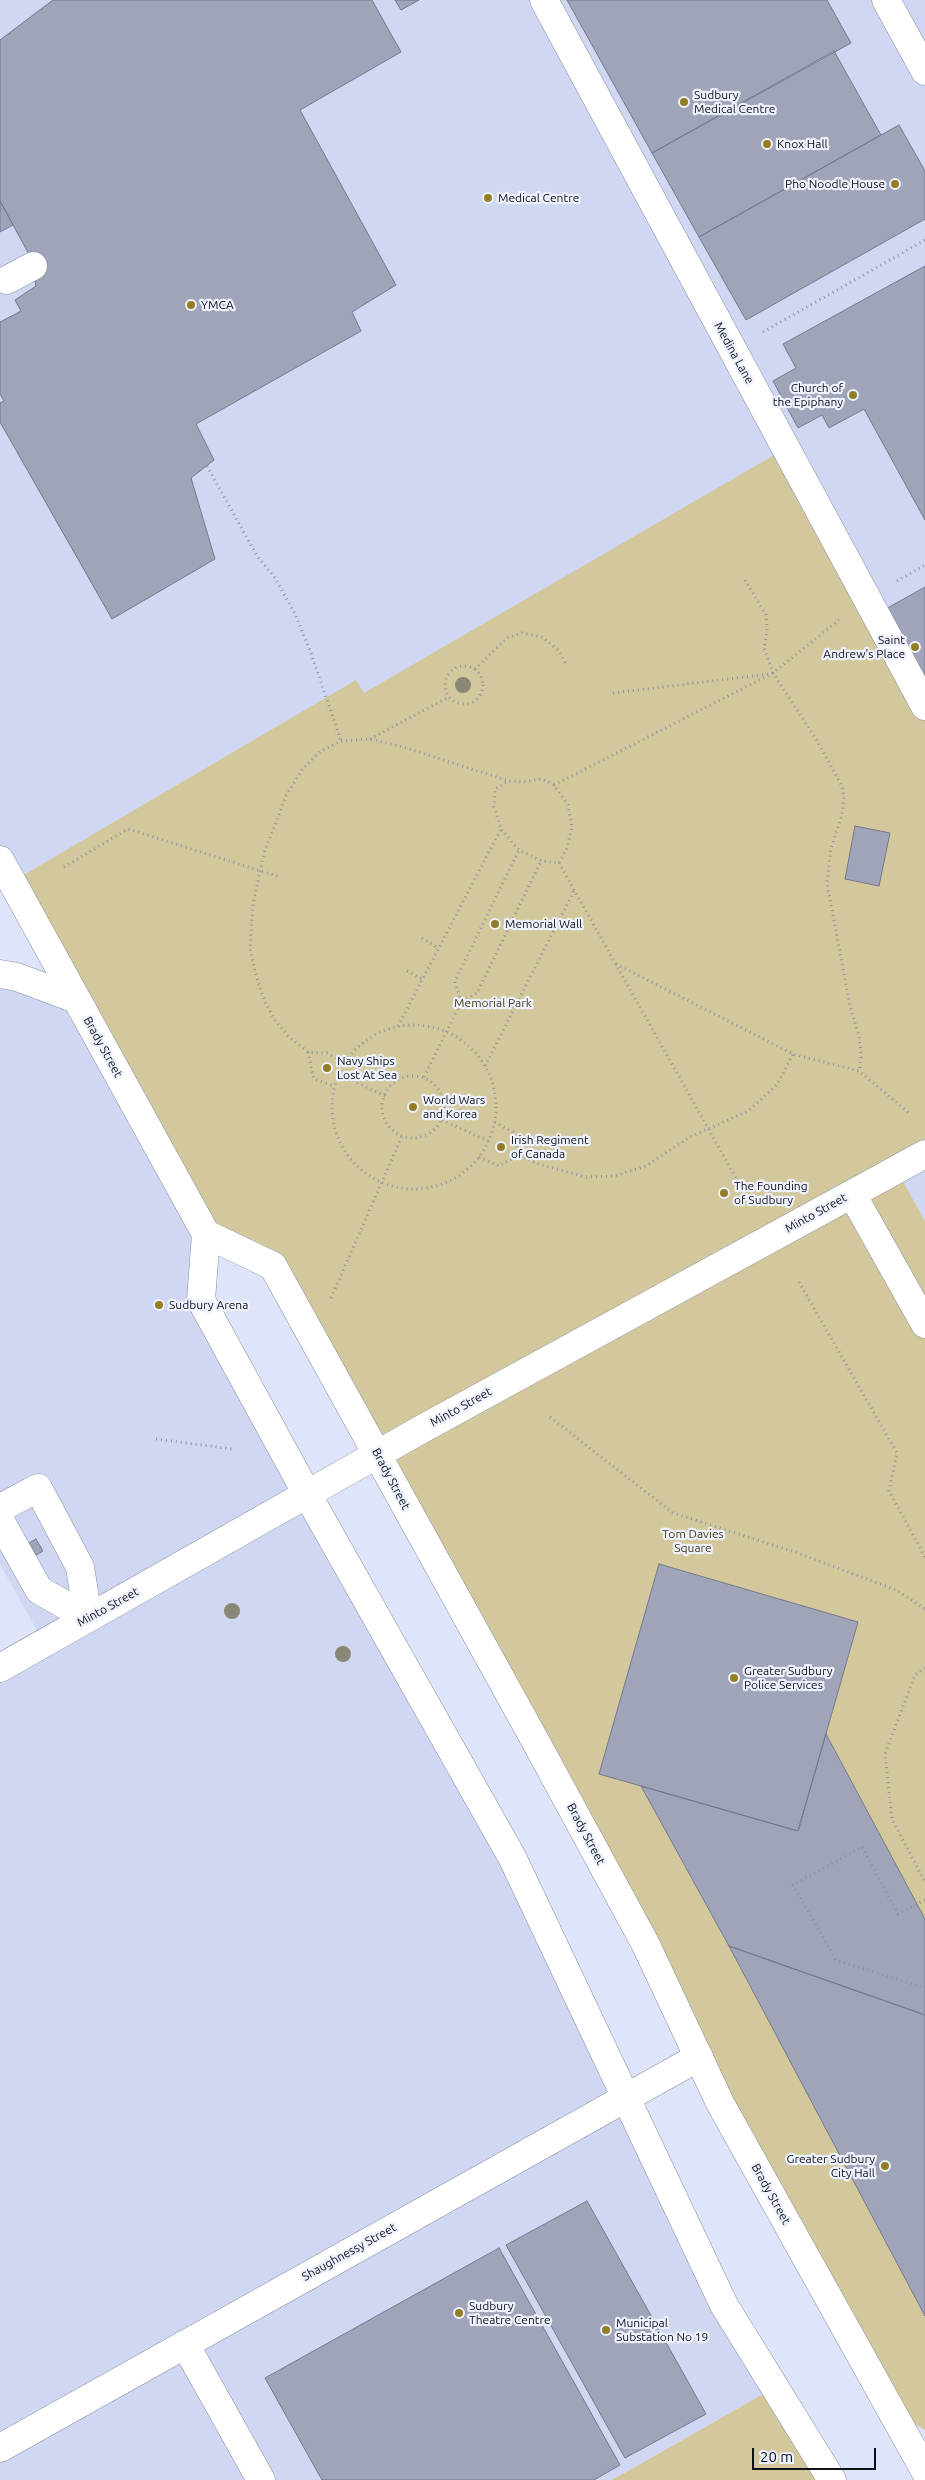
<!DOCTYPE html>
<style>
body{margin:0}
#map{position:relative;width:925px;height:2480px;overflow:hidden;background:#dee4f9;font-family:Ubuntu,sans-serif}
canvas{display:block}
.scale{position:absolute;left:752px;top:2448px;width:124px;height:22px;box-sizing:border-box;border:2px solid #0f1118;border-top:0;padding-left:6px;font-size:15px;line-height:18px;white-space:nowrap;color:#0f1118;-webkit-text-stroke:4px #eef1fe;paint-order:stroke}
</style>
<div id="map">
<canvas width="925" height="2480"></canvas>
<div class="scale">20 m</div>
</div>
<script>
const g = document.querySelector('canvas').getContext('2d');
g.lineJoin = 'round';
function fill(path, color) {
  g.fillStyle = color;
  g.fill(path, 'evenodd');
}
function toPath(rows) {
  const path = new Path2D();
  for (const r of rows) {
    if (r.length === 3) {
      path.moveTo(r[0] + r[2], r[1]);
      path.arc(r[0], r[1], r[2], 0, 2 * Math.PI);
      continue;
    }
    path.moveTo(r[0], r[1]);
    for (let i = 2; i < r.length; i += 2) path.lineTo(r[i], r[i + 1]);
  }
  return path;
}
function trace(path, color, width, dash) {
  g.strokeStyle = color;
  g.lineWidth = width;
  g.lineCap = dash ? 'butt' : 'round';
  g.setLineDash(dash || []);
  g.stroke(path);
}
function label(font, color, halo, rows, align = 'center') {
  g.font = font + ' Ubuntu,sans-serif';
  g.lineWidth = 4.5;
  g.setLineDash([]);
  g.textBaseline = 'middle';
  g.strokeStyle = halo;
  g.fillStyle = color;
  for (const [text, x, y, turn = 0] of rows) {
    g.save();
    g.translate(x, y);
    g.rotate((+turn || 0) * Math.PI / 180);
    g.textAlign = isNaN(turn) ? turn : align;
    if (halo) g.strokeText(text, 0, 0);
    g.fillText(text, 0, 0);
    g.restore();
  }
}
const built = toPath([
 [0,0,925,0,925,700,363,693,356,681,15,880,0,852],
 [0,977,82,1001,208,1231,198,1300,509,1859,772,2389,611,2480,0,2480,0,1671,45,1645,0,1564],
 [925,1150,925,1221,895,1167]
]);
const green = toPath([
 [788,447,925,700,925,1150,895,1167,925,1221,925,2430,894,2412,276,1264,208,1231,15,880,356,680,364,693],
 [772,2389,828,2480,611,2480,626,2472]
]);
const building = toPath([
 [53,0,372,0,401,52,300,110,396,285,352,312,361,331,196,424,214,460,191,478,215,559,112,619,0,422,0,403,4,401,0,394,0,322,21,311,15,300,36,286,31,258,0,201,0,40,53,0],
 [395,0,419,0,401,10,395,0],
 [567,0,827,0,851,43,652,153,567,0],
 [834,51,881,135,699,237,652,153,834,51],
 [899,125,925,171,925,219,746,320,699,237,899,125],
 [0,201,13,225,0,232,0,201],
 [925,266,925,520,864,409,829,428,822,415,798,428,773,381,796,368,783,344,925,266],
 [925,587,925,684,884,610,925,587],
 [855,826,890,833,879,886,845,879,855,826],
 [36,1539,43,1551,36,1555,29,1543,36,1539],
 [659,1564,858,1622,798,1831,599,1774,659,1564],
 [826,1734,925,1919,925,2015,729,1946,641,1786,798,1831,826,1734],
 [729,1946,925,2015,925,2316,729,1946],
 [587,2201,706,2414,625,2458,506,2245,587,2201],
 [499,2248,620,2465,594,2480,322,2480,265,2378,499,2248]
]);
const path = toPath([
 [763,332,925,240],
 [207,466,257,556,275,578,295,614,311,653,341,741],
 [745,580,766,615,767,631,764,648,773,673,816,739,842,786,844,796,842,815,831,848,827,883,850,1006,859,1036,861,1057,859,1071],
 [897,581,925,565],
 [464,685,19],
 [475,669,507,638,522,633,542,637,558,650,566,664],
 [613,693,769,674],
 [370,739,449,697],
 [554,785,773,673,839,620],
 [559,863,750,1203],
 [64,867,128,829,280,877],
 [422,938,438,948],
 [616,964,793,1054,859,1071,909,1113],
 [407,971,422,979],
 [461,1002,455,981,519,850],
 [414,1107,82],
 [398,1026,501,829,494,807,495,789,509,781,523,782,542,779,554,785,568,805,572,827,567,848,559,863,541,861,519,850,501,829],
 [308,1052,314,1079,334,1086],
 [345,1063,327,1053,308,1052,288,1036,275,1020,264,1000,256,975,250,949,253,904,264,853,286,796,303,768,321,751,341,741,369,739,403,747,509,781],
 [485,1066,574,891],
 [339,1074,385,1096],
 [413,1107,31],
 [424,1077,461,1002,477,993,541,861],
 [442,1120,488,1141],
 [495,1122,513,1132,519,1155,539,1164,586,1177,614,1176,646,1166,690,1137,748,1111,777,1085,793,1054],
 [479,1157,499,1166,519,1155],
 [799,1282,897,1453,889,1491,925,1557],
 [331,1298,402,1136],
 [550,1417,673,1513,795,1552,896,1590,925,1609],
 [156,1439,232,1449],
 [925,1668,915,1675,885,1754,892,1819,925,1882],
 [925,1900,898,1914,862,1847,793,1885,836,1960,925,1988]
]);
const minor = toPath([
 [544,0,925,706],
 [886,0,925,71],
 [7,280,33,266],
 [852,1194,925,1324],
 [0,1508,38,1488,80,1567,88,1618],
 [0,1520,39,1590,88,1618],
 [0,1668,422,1429,925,1154],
 [185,2344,261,2480],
 [0,2448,699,2057]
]);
const major = toPath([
 [0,860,206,1234,201,1300,307,1494,512,1857,724,2305,832,2480],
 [0,974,17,977,76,999],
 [206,1234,273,1266,537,1744,646,1945,720,2103,925,2471]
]);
const trees = [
 [463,685],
 [232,1611],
 [343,1654]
];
const markers = [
 [684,102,5,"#947e25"],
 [767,144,5,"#947e25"],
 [895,184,5,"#947e25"],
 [488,198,5,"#947e25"],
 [191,305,5,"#947e25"],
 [853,395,5,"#947e25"],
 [915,647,5,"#947e25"],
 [495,924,5,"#947e25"],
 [327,1068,5,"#947e25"],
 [413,1107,5,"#947e25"],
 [501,1147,5,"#947e25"],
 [724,1193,5,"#947e25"],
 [159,1305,5,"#947e25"],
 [734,1678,5,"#947e25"],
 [885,2166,5,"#947e25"],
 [459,2313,5,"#947e25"],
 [606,2330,5,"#947e25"]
];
const poiNames = [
 ["Sudbury",694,95],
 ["Medical Centre",694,109],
 ["Knox Hall",777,144],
 ["Pho Noodle House",885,184,"right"],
 ["Medical Centre",498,198],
 ["YMCA",201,305],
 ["Church of",843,388,"right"],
 ["the Epiphany",843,402,"right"],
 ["Saint",905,640,"right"],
 ["Andrew's Place",905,654,"right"],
 ["Memorial Wall",505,924],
 ["Navy Ships",337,1061],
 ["Lost At Sea",337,1075],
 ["World Wars",423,1100],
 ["and Korea",423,1114],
 ["Irish Regiment",511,1140],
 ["of Canada",511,1154],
 ["The Founding",734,1186],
 ["of Sudbury",734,1200],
 ["Sudbury Arena",169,1305],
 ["Greater Sudbury",744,1671],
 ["Police Services",744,1685],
 ["Greater Sudbury",875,2159,"right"],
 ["City Hall",875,2173,"right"],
 ["Sudbury",469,2306],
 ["Theatre Centre",469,2320],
 ["Municipal",616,2323],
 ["Substation No 19",616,2337]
];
const streetNames = [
 ["Medina Lane",734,353,61],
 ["Brady Street",103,1047,61],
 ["Minto Street",816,1213,-29],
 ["Minto Street",461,1407,-29],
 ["Brady Street",391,1479,62],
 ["Minto Street",108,1607,-29],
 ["Brady Street",586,1834,62],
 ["Brady Street",771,2194,61],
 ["Shaughnessy Street",349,2252,-29]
];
const parkNames = [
 ["Memorial Park",493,1003],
 ["Tom Davies",693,1534],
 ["Square",693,1548]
];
fill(built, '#cfd7f3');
fill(green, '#d3c89c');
fill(building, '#9fa4b8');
trace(building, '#757a8c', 1);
trace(minor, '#888da0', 29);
trace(major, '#888da0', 29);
trace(path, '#8e92a2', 3, [1, 4]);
trace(minor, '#fff', 28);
trace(major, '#fff', 28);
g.fillStyle = '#8a8777';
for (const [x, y] of trees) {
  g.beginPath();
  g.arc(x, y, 8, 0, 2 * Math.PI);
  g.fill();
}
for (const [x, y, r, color] of markers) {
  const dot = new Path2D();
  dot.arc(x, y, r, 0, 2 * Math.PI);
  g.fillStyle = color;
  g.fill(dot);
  trace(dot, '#eef1fe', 2);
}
label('12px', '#0f1118', '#eef1fe', poiNames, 'left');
label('12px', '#0f1118', '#eef1fe', streetNames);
label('12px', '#463b0d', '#eef1fe', parkNames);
</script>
